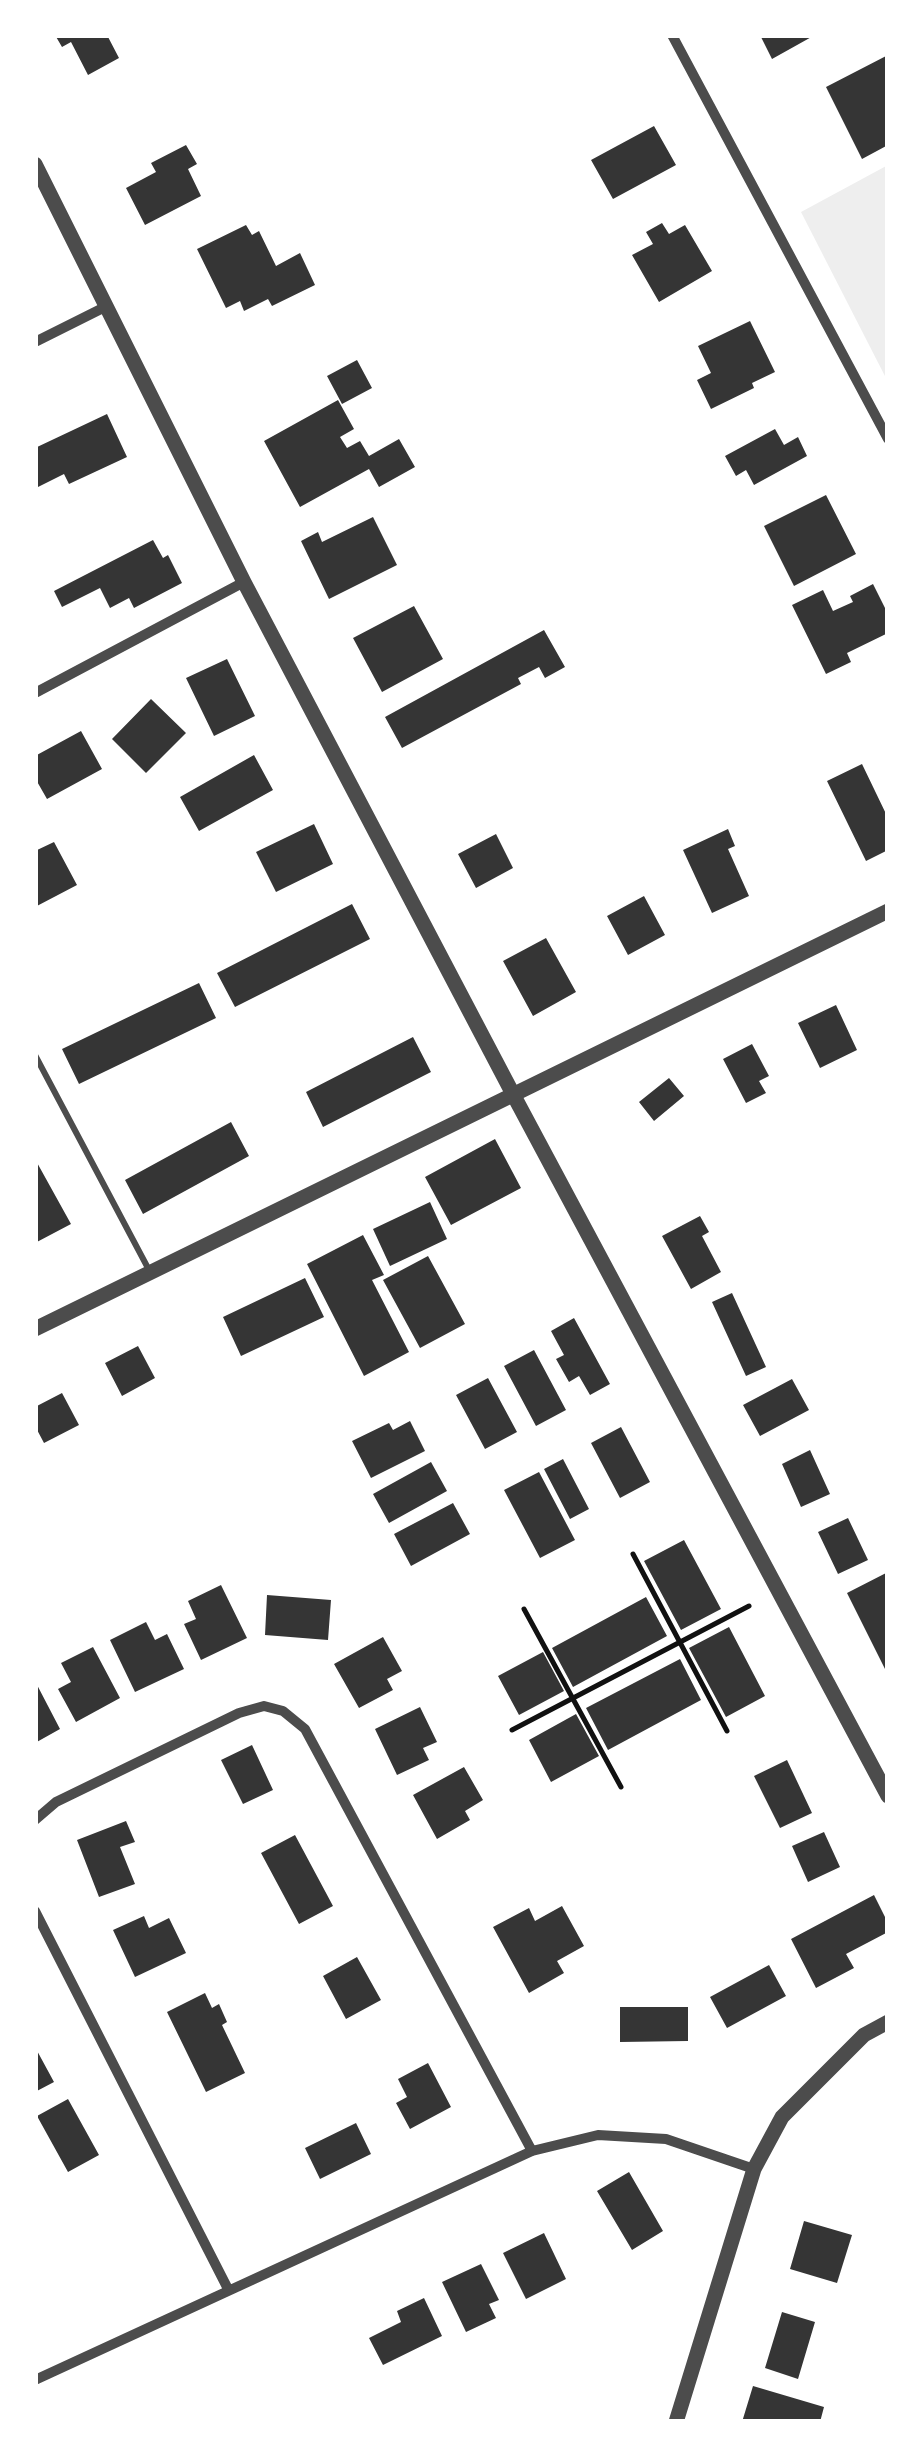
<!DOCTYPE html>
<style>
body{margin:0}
#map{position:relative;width:923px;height:2457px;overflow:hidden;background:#fff;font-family:"Fira Sans Condensed",sans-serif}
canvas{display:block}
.frame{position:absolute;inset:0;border:38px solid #fff;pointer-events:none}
</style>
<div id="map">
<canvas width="923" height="2457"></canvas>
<div class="frame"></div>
</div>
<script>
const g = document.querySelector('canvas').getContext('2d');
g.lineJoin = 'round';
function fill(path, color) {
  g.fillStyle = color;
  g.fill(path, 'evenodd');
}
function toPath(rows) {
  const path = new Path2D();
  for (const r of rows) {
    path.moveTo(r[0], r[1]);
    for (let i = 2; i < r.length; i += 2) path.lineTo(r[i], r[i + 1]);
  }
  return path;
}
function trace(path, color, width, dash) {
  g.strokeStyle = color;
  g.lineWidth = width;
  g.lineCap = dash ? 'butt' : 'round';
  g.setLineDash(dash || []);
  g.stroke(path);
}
const green = toPath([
 [888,165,888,382,801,212]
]);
const building = toPath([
 [55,35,107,35,119,58,88,75,71,42,62,47],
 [760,35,815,35,772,59],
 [888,55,888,145,862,159,826,87],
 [654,126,676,165,613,199,591,160],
 [186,145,197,164,188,169,201,196,145,225,126,188,156,172,151,163],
 [662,223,669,234,685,225,712,271,659,302,632,255,653,244,646,232],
 [246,225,252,235,259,231,276,266,300,253,315,285,272,306,268,299,244,311,240,301,226,308,197,249],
 [750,321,775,372,752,383,754,388,711,409,697,380,711,373,698,346],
 [357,360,372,388,342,404,327,376],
 [338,400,354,429,340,437,347,448,360,441,369,456,399,439,415,467,379,487,369,469,300,507,264,441],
 [107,414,127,457,69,484,64,474,36,488,35,448],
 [775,429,784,445,798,437,807,456,754,485,746,470,736,476,725,456],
 [826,495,856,554,794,586,764,526],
 [373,517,397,565,329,599,301,541,318,532,322,542],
 [153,540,163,558,168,555,182,583,134,608,129,598,110,608,100,588,62,607,54,591],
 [873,584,888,614,888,633,847,653,851,662,826,674,792,605,823,590,833,611,853,602,850,596],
 [414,606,443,659,382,692,353,638],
 [544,630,565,667,545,678,539,667,518,678,521,684,402,748,385,717],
 [227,659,255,716,214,736,186,678],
 [151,699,186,733,146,773,112,739],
 [81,731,102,769,47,799,35,778,35,756],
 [254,755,273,790,199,831,180,797],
 [862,764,888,818,888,850,866,861,827,781],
 [314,824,333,864,276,892,256,852],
 [728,829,735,846,728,849,749,896,712,913,683,850],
 [496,834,513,868,476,888,458,854],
 [54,842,77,885,35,907,35,851],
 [644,896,665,935,628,955,607,916],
 [352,904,370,939,235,1007,217,973],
 [546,938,576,992,533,1016,503,961],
 [199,983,216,1018,79,1084,62,1049],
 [836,1005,857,1050,820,1068,798,1023],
 [413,1037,431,1072,323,1127,306,1092],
 [752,1044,769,1076,759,1081,766,1093,746,1103,723,1059],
 [669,1078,684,1096,654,1121,639,1102],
 [231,1122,249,1156,143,1214,125,1180],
 [495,1139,521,1188,451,1225,425,1177],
 [35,1159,71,1224,35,1243],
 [430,1202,447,1239,390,1266,373,1229],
 [700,1216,709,1232,702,1236,721,1272,691,1289,662,1236],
 [363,1235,384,1275,372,1280,409,1352,364,1376,307,1264],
 [428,1256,465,1324,420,1348,383,1280],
 [305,1278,324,1317,241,1356,223,1317],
 [732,1293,766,1367,746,1376,712,1302],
 [574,1318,610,1384,590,1395,579,1376,569,1382,556,1359,564,1355,551,1331],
 [138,1346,155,1378,122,1396,105,1363],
 [534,1350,566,1410,536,1426,504,1366],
 [488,1378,517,1432,485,1449,456,1395],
 [792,1379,809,1410,760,1436,743,1405],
 [62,1393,79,1425,44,1443,35,1426,35,1407],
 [410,1421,425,1451,371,1478,352,1441,389,1423,393,1430],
 [621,1427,650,1482,620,1498,591,1443],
 [810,1450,830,1494,801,1507,782,1464],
 [563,1459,589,1509,570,1519,544,1469],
 [431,1462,447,1491,389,1523,373,1494],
 [539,1472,575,1540,540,1558,504,1490],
 [453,1503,470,1534,411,1566,394,1534],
 [848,1518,868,1560,838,1574,818,1532],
 [684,1540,721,1609,681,1630,644,1561],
 [888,1572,888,1675,847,1593],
 [221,1585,247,1638,201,1660,184,1624,196,1619,188,1601],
 [267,1595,331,1600,328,1640,265,1635],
 [646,1597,667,1636,573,1687,552,1648],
 [146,1622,155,1640,167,1634,184,1669,135,1692,110,1640],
 [729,1627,765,1696,726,1717,689,1648],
 [383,1637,402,1671,387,1679,393,1690,359,1708,334,1664],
 [93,1647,120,1698,76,1722,58,1689,71,1682,61,1663],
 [543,1652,564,1691,519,1715,498,1676],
 [680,1659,701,1700,608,1750,586,1708],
 [35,1681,60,1729,35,1743],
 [420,1707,437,1742,423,1748,429,1760,397,1775,375,1729],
 [576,1714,599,1756,551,1782,529,1740],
 [252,1745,273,1790,243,1804,221,1760],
 [787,1760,812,1813,780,1828,754,1776],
 [464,1767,483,1800,465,1811,470,1820,437,1839,413,1795],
 [126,1821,135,1842,120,1847,135,1884,99,1897,77,1840],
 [824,1832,840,1867,808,1882,792,1846],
 [295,1835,333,1906,299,1924,261,1853],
 [874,1895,888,1923,888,1932,846,1954,854,1968,816,1988,791,1939],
 [562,1906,584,1946,557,1961,564,1973,529,1993,493,1927,529,1908,535,1921],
 [144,1916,149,1928,169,1918,186,1953,135,1977,113,1930],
 [357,1957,381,2000,346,2019,323,1976],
 [769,1965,786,1996,727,2028,710,1997],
 [205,1993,212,2008,219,2004,227,2022,222,2025,245,2073,206,2092,167,2012],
 [620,2007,688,2007,688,2041,620,2042],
 [35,2047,54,2082,35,2092],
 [428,2063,451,2107,410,2129,396,2103,407,2097,398,2079],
 [68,2099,99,2155,68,2172,37,2116],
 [356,2123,371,2154,320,2179,305,2148],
 [629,2172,663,2231,632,2250,597,2191],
 [804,2221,852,2235,837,2283,790,2269],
 [544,2233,566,2279,526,2299,503,2253],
 [481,2264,499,2300,489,2304,496,2318,466,2332,442,2282],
 [424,2298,442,2336,383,2365,369,2338,401,2322,397,2311],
 [782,2312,815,2322,798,2379,765,2368],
 [753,2386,824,2407,820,2422,742,2422]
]);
const path = toPath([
 [633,1554,727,1731],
 [524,1609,621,1787],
 [512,1730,749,1606]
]);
const service = toPath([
 [35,1055,149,1270]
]);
const minor = toPath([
 [672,35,888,439],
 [35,342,105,307],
 [35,693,244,582],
 [35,1820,56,1802,239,1713,264,1706,283,1711,305,1729,532,2151],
 [35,1911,228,2289],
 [35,2380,532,2151,598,2135,666,2139,754,2169]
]);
const tertiary = toPath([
 [35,164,244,582,514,1096,888,1796],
 [35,1329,888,911],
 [676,2422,754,2169,782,2117,864,2035,888,2022]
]);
fill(green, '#eee');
fill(building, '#353535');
trace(path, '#111', 5);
trace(service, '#4c4c4c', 6);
trace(minor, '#4c4c4c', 10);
trace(tertiary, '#4c4c4c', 15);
</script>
